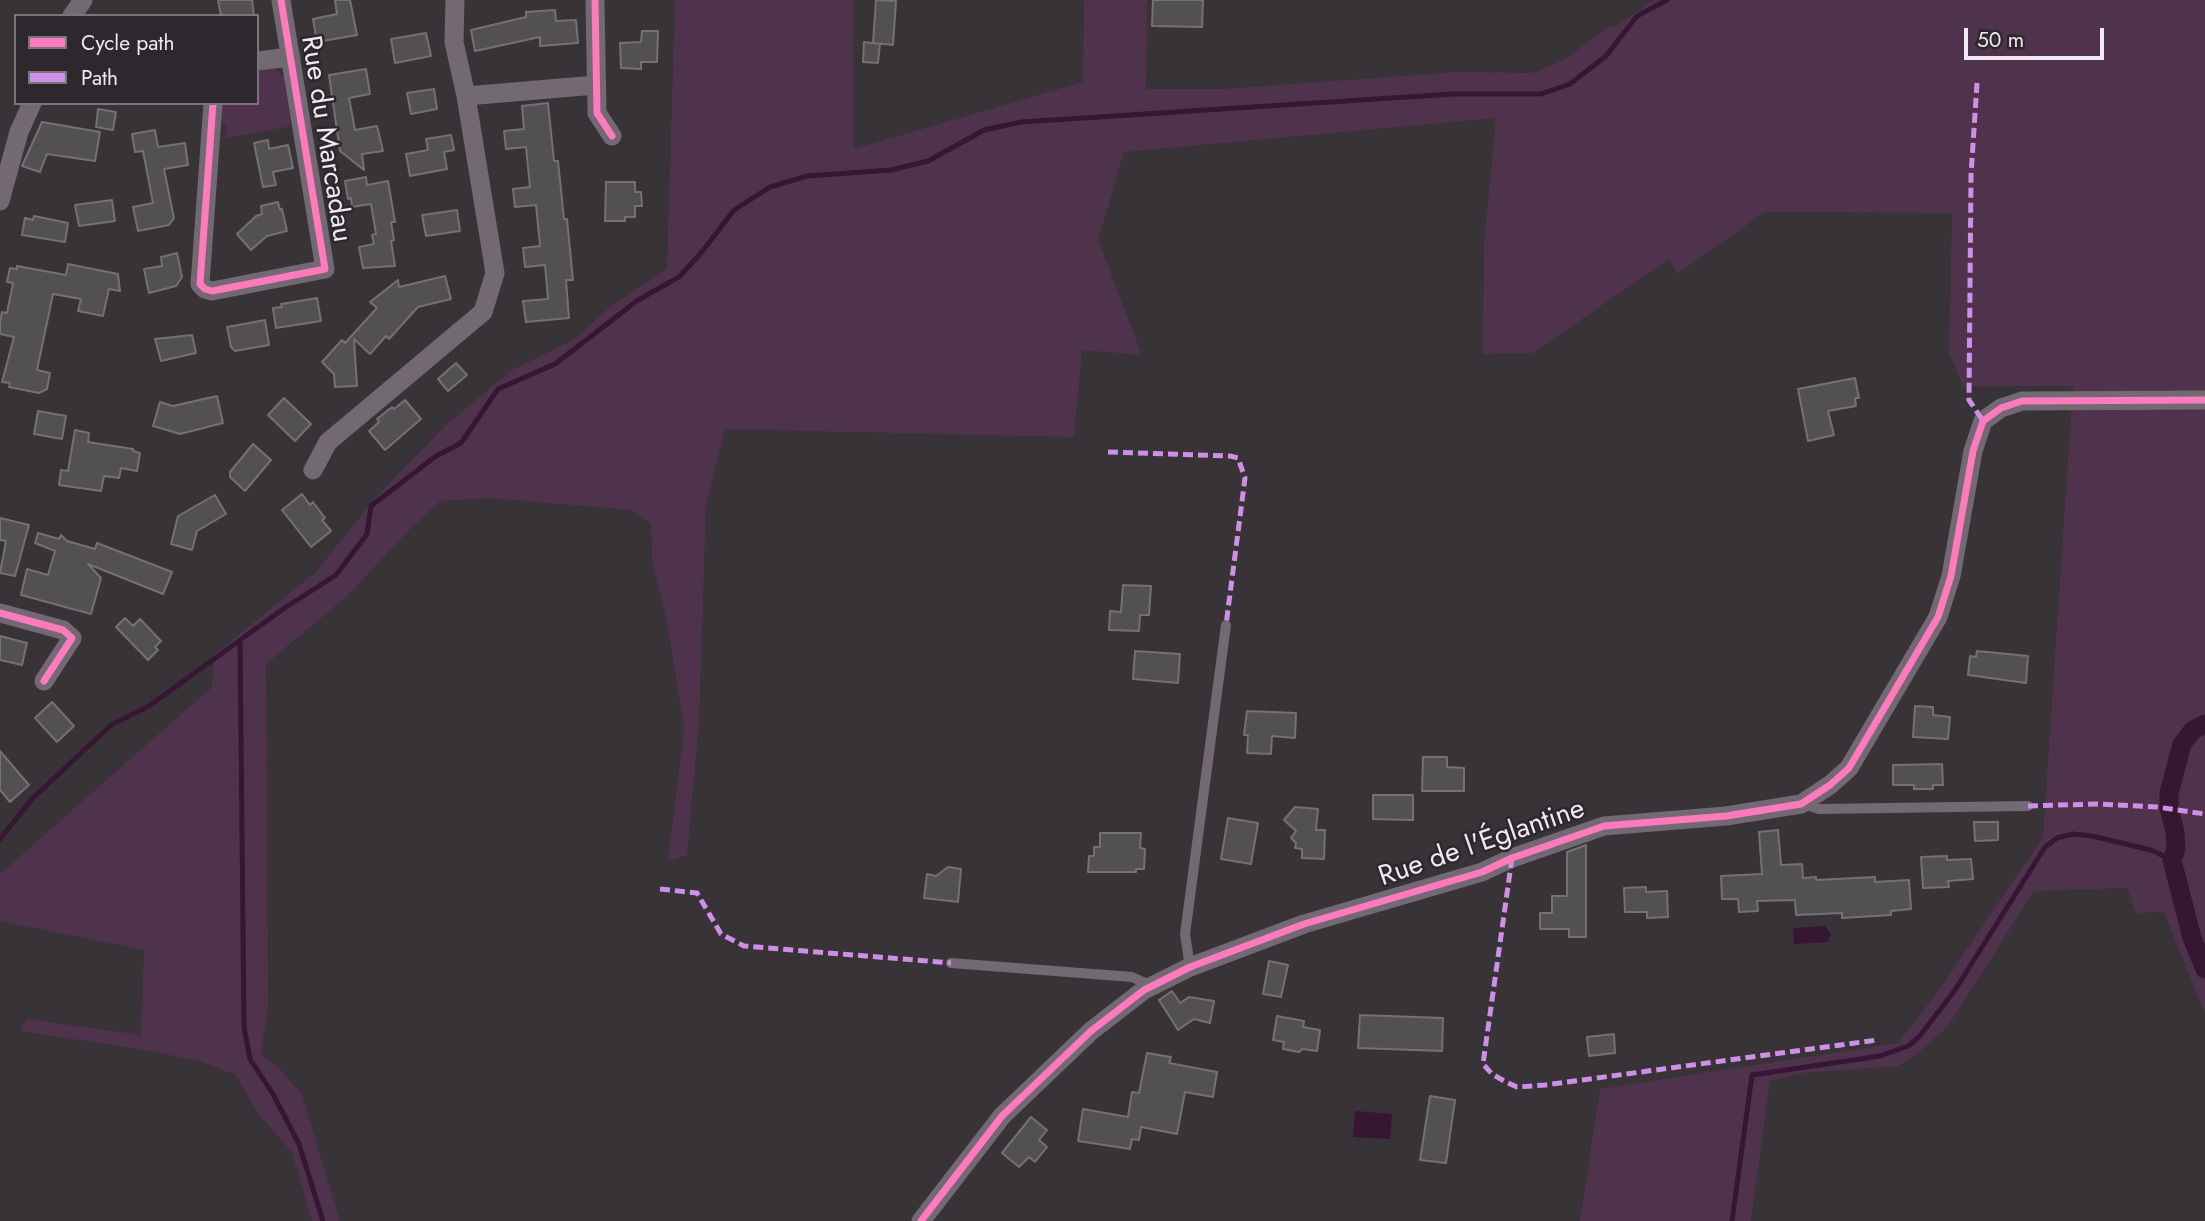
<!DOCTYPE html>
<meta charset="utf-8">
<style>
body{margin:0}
#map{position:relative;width:2205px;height:1221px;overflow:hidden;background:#373336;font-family:Jost,sans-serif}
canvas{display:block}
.legend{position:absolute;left:14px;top:14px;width:245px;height:91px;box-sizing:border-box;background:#2e272d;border:2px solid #7b757b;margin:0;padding:9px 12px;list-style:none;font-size:21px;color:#efeaef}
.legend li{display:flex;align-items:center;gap:14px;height:35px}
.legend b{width:35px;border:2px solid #7b757b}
.scale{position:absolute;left:1964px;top:28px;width:140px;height:32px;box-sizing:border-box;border:4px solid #efeaef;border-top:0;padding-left:9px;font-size:21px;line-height:24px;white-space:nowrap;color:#efeaef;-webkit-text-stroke:5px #2e272d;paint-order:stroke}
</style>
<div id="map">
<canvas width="2205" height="1221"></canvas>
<ul class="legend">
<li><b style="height:9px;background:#fd7abc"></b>Cycle path</li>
<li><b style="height:9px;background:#ce8fe9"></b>Path</li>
</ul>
<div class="scale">50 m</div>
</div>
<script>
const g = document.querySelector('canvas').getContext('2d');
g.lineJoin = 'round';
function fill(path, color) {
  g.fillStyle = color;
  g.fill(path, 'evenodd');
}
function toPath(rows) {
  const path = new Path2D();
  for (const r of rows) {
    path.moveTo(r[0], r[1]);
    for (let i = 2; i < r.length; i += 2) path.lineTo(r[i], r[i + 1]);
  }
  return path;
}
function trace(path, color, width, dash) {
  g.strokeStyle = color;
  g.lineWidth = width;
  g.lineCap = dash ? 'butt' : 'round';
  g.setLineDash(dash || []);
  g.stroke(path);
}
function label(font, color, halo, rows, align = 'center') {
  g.font = font + ' Jost,sans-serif';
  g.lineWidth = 5;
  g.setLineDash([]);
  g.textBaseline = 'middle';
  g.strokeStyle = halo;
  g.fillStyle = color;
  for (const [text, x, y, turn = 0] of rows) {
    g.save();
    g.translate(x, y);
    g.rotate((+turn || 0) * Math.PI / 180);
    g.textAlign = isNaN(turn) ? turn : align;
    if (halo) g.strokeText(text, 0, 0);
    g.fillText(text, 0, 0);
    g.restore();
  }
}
const green = toPath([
 [675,0,853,0,854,149,1083,82,1084,0,1147,0,1146,89,1224,89,1458,72,1532,73,1562,61,1610,26,1617,26,1654,0,2205,0,2205,1014,2164,912,2136,913,2127,888,2034,891,1948,1026,1919,1052,1898,1066,1801,1073,1770,1081,1751,1221,1580,1221,1600,1089,1898,1043,1942,986,2043,837,2073,386,1963,386,1949,353,1952,213,1765,212,1677,274,1669,259,1533,353,1483,354,1484,244,1496,118,1124,152,1098,240,1142,355,1082,350,1074,437,725,429,706,505,699,722,687,855,668,861,684,728,668,627,652,560,651,524,632,510,491,498,440,501,411,528,346,597,266,664,268,1006,261,1054,281,1070,302,1095,340,1221,312,1221,292,1152,260,1116,236,1075,200,1061,139,1049,20,1031,27,1019,141,1035,144,950,0,921,0,874,212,687,214,655,315,573,377,496,445,426,512,370,575,339,612,305,667,269],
 [275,67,284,78,291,126,226,138,227,124,220,123,222,103,257,103,257,69]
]);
const water = toPath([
 [1825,926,1831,934,1828,942,1794,944,1793,928],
 [1355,1111,1392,1114,1390,1139,1353,1137]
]);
const stream = toPath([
 [240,640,244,1027,250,1059,273,1094,299,1144,323,1221],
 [0,839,32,799,111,725,149,706,283,609,336,575,367,534,371,506,436,456,461,443,498,389,555,364,638,300,679,277,701,253,734,210,770,187,807,176,891,170,928,161,984,130,1021,122,1453,94,1541,94,1570,84,1606,56,1637,16,1667,0],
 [1732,1221,1752,1075,1880,1056,1908,1046,1919,1037,1955,990,2045,847,2057,838,2073,834,2092,836,2151,850,2172,860]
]);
const canal = toPath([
 [2205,724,2193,730,2182,744,2169,793,2169,808,2175,832,2176,849,2172,860,2192,938,2205,969]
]);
const building = toPath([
 [218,0,252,0,254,16,221,16,218,0],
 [335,0,350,0,357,35,317,42,313,19,337,14,335,0],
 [876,0,896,1,893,45,873,43,876,0],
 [1153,0,1203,0,1202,27,1152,26,1153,0],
 [555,10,556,21,576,20,578,43,540,46,540,37,475,51,471,30,526,17,526,12,555,10],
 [642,31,658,31,657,62,641,62,641,69,621,68,620,43,641,42,642,31],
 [426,33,431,56,395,63,391,39,426,33],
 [864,42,880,44,878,63,863,62,864,42],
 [366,69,370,94,349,98,355,130,377,126,383,151,362,154,364,170,340,151,329,75,366,69],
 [434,89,437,109,411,114,407,93,434,89],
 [548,103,554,161,558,161,564,219,567,219,573,280,566,280,569,318,526,322,523,301,548,299,545,265,525,267,523,248,540,246,536,205,515,207,513,189,530,187,526,147,506,149,504,131,524,129,522,106,548,103],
 [98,109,116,112,113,130,96,127,98,109],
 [42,122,100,132,95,161,47,154,40,172,22,166,42,122],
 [155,130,158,147,185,143,188,165,164,169,174,218,169,225,138,231,133,207,153,203,143,151,135,152,132,134,155,130],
 [451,135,454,150,444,152,447,169,410,176,406,154,428,150,426,139,451,135],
 [268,140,269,149,288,145,293,168,273,172,276,185,263,187,254,143,268,140],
 [366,177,367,185,388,181,395,222,391,222,394,240,391,241,395,266,363,268,359,247,374,244,372,235,376,234,371,204,352,207,351,198,348,199,345,181,366,177],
 [606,182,635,182,635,192,641,192,642,206,635,206,635,217,625,217,625,221,605,221,606,182],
 [112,200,115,221,79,226,75,205,112,200],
 [278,202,280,210,282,209,287,231,267,236,251,250,237,234,256,216,262,214,261,206,278,202],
 [457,210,460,231,426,236,422,215,457,210],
 [34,216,68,223,65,242,22,235,25,218,33,220,34,216],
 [177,253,182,277,176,286,149,293,144,269,162,266,161,257,177,253],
 [68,264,118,274,120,291,109,289,103,316,78,311,81,299,53,294,37,370,50,373,47,389,39,393,9,387,10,383,2,382,14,337,0,334,0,322,2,312,7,313,13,283,7,282,10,268,17,269,17,266,66,275,68,264],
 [445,276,451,299,418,307,389,339,386,336,370,354,354,339,357,386,335,387,334,374,322,362,342,340,345,343,377,308,370,302,398,280,399,287,445,276],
 [317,298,321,321,276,328,273,308,282,307,281,304,317,298],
 [265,320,269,345,235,351,231,347,227,327,265,320],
 [192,335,196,353,161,361,155,339,192,335],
 [456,363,467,375,448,391,438,379,456,363],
 [1855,378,1859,398,1855,398,1856,406,1828,411,1834,435,1808,441,1798,389,1855,378],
 [217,396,223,423,180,434,153,426,160,402,173,406,217,396],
 [284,398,311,424,295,441,268,415,284,398],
 [405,400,421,419,385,450,369,431,379,422,377,419,392,407,394,409,405,400],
 [38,411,66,416,62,439,34,434,38,411],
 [75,430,89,433,88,442,133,449,133,451,140,453,137,471,121,468,119,478,104,476,101,491,59,485,61,470,68,471,75,430],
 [253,444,271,460,245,491,230,477,230,472,253,444],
 [302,494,310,505,313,502,325,518,322,520,331,531,311,547,282,510,302,494],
 [215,495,226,514,197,531,192,550,171,544,178,516,215,495],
 [0,518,29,525,15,576,0,573,6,541,0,540,0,518],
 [38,533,59,539,61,535,67,541,95,549,97,543,172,572,163,594,88,564,101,578,91,614,21,595,27,569,48,575,55,551,35,543,38,533],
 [1123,585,1151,586,1149,615,1140,615,1139,631,1109,630,1110,611,1121,612,1123,585],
 [125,618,133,626,140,619,161,641,155,647,158,650,148,660,116,627,125,618],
 [0,636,27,643,22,665,0,660,0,636],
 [1135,651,1180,654,1178,683,1133,679,1135,651],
 [1977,651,2028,656,2026,683,1968,675,1970,656,1976,657,1977,651],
 [52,702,74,726,57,742,35,718,52,702],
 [1915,706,1933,707,1933,715,1950,717,1948,739,1913,737,1915,706],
 [1247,711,1296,713,1295,738,1272,736,1271,754,1247,753,1248,735,1244,735,1247,711],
 [0,751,29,785,10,802,0,790,0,751],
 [1423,757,1447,757,1447,767,1464,768,1464,791,1422,791,1423,757],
 [1942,764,1943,785,1933,785,1933,789,1914,789,1914,785,1893,785,1893,765,1942,764],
 [1373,795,1413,795,1413,820,1373,819,1373,795],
 [1295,807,1318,809,1316,830,1325,830,1324,859,1302,858,1302,849,1295,848,1296,843,1291,838,1296,831,1284,820,1295,807],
 [1228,818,1258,823,1251,864,1221,859,1228,818],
 [1974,822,1998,822,1998,840,1975,841,1974,822],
 [1778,830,1781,865,1802,864,1803,878,1816,877,1816,880,1875,877,1875,882,1909,880,1911,909,1891,911,1891,915,1842,918,1842,913,1796,915,1795,900,1757,901,1758,911,1739,912,1738,899,1722,899,1721,876,1762,874,1759,832,1778,830],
 [1100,833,1141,833,1140,848,1145,849,1144,869,1136,869,1136,872,1088,872,1089,856,1094,856,1094,847,1100,847,1100,833],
 [1586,845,1586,937,1569,937,1569,929,1540,929,1540,913,1552,913,1552,896,1567,896,1567,852,1586,845],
 [1947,856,1947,860,1971,859,1973,879,1948,881,1949,887,1923,888,1921,857,1947,856],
 [948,867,961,869,958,902,924,898,927,874,936,876,948,867],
 [1646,887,1646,892,1667,891,1668,917,1647,918,1647,912,1625,912,1624,888,1646,887],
 [1269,961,1288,965,1281,997,1263,994,1269,961],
 [1172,991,1180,1003,1189,997,1214,1001,1210,1023,1194,1019,1178,1030,1159,1000,1172,991],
 [1360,1015,1443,1018,1442,1051,1358,1048,1360,1015],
 [1277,1016,1304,1021,1303,1027,1320,1030,1317,1051,1302,1049,1299,1052,1283,1049,1284,1042,1273,1040,1277,1016],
 [1614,1034,1615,1053,1589,1056,1587,1037,1614,1034],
 [1147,1053,1171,1057,1169,1063,1217,1072,1213,1097,1185,1092,1177,1134,1141,1127,1139,1140,1132,1139,1130,1149,1078,1141,1083,1109,1128,1117,1132,1092,1139,1093,1147,1053],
 [1430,1096,1455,1100,1446,1163,1420,1160,1430,1096],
 [1031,1117,1047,1130,1039,1140,1047,1147,1035,1162,1029,1157,1019,1167,1002,1153,1031,1117]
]);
const lane = toPath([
 [1802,804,1819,809,2028,806],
 [951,963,1132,977,1152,986],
 [1190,967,1185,934,1226,625]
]);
const street = toPath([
 [595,0,597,113,612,136],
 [72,16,83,0],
 [257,61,291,57],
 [466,96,596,85],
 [213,103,200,284,205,289,212,291,325,269,281,0],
 [0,201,19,132,32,103],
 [313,470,328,442,483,312,495,273,466,96,454,42,455,0],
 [0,613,63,630,72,638,44,681],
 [921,1221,1002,1116,1091,1031,1144,990,1190,967,1304,924,1482,872,1512,858,1604,826,1726,816,1801,804,1830,785,1849,768,1938,617,1951,576,1973,451,1983,421,2001,408,2022,401,2205,400]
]);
const quiet = toPath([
 [1977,83,1971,175,1969,400,1983,421],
 [1108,452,1230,456,1238,458,1245,478,1226,625],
 [2028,806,2096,804,2157,807,2205,814],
 [1512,858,1483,1064,1492,1074,1506,1082,1517,1087,1545,1085,1877,1040],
 [660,889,697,893,721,934,744,946,951,963]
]);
const cycleway = toPath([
 [595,0,597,113,612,136],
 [213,103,200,284,205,289,212,291,325,269,281,0],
 [0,613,63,630,72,638,44,681],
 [921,1221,1002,1116,1091,1031,1144,990,1190,967,1304,924,1482,872,1512,858,1604,826,1726,816,1801,804,1830,785,1849,768,1938,617,1951,576,1973,451,1983,421,2001,408,2022,401,2205,400]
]);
const streetNames = [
 ["Rue du Marcadau",325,139,81],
 ["Rue de l'Églantine",1482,844,-19]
];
fill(green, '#4f334c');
fill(water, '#361633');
trace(stream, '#361633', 5);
trace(canal, '#361633', 19);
fill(building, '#535053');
trace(building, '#747073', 2);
trace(lane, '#736972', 10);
trace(street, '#736972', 19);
trace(quiet, '#ce8fe9', 5, [10, 5]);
trace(cycleway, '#fd7abc', 7);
label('28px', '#efeaef', '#2e272d', streetNames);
</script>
